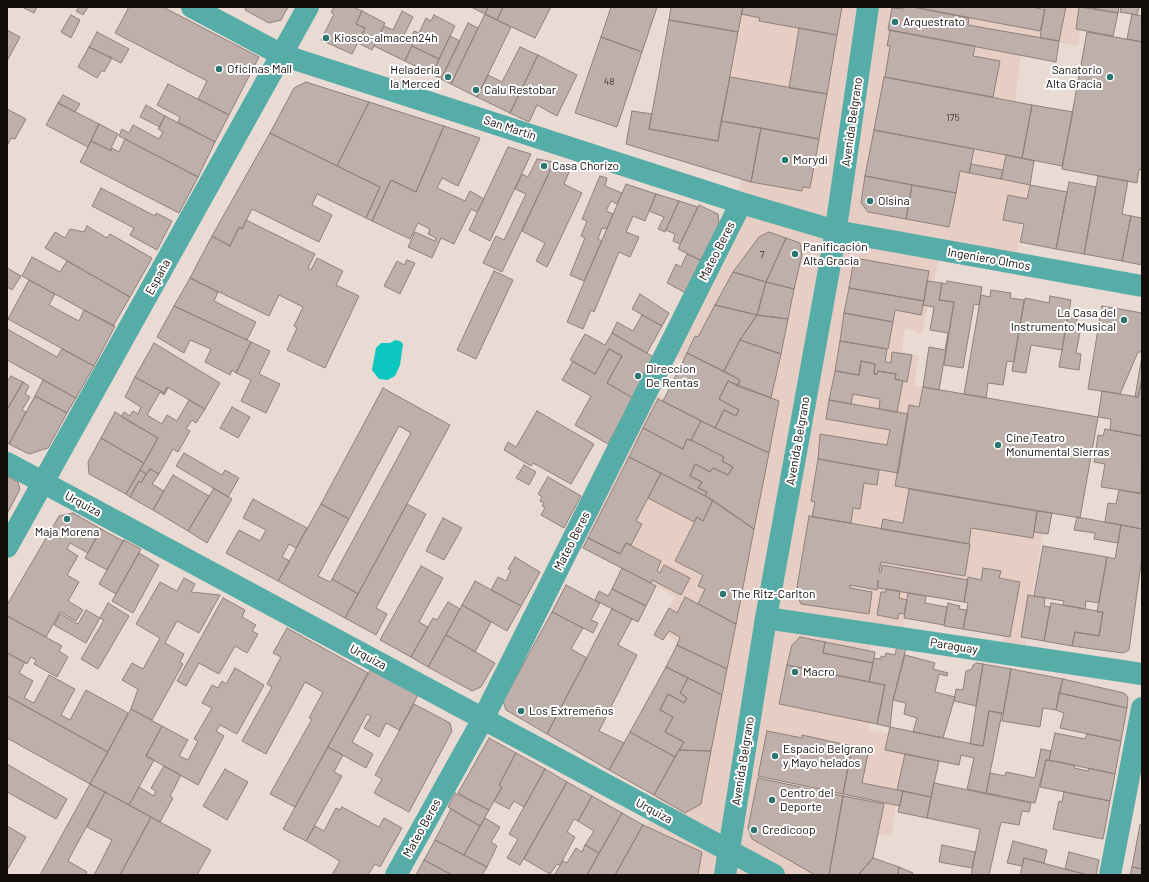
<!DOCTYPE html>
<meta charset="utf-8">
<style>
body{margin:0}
#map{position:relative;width:1149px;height:882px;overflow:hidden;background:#eadad4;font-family:Barlow,sans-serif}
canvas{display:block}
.frame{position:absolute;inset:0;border:8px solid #120d0b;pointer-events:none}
</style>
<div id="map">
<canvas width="1149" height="882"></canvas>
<div class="frame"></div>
</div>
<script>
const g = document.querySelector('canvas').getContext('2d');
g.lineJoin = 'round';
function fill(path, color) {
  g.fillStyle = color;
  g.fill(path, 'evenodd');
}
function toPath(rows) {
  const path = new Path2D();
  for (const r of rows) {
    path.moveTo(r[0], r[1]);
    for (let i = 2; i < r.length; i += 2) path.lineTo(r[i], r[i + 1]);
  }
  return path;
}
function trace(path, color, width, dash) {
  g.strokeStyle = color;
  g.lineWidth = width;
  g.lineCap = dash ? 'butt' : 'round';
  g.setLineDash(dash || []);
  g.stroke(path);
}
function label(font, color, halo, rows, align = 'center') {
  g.font = font + ' Barlow,sans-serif';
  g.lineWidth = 4;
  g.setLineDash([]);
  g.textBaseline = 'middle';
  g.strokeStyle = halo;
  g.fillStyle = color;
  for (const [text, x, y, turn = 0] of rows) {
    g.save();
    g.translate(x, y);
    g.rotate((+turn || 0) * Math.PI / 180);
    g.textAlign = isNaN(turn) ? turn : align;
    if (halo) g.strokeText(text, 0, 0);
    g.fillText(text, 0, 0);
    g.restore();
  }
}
const built = toPath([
 [740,7,1084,7,1078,46,1023,36,1015,103,1057,165,1033,160,1014,267,940,253,922,334,905,328,902,352,919,356,914,386,1067,413,1047,508,1023,656,1001,650,1008,608,909,592,902,636,871,634,866,685,876,686,868,730,934,741,925,798,897,794,892,835,874,835,855,875,632,875,661,779,681,644,658,629,675,596,575,545,650,391,705,420,716,372,669,354,736,197,758,130,722,114]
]);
const water = toPath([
 [395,340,400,341,403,344,400,365,395,376,391,378,388,380,379,379,372,370,376,348,381,343,390,343]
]);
const building = toPath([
 [22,7,37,7,34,13,22,7],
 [79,7,88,7,83,15,76,11,79,7],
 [129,7,163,7,259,57,229,115,198,99,207,81,115,33,129,7],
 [246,7,288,7,281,20,269,23,245,10,246,7],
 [334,7,353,7,362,11,356,24,365,28,352,54,321,40,334,14,331,12,334,7],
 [471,7,488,7,485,14,471,7],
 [488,7,503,7,497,20,485,14,488,7],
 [503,7,551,7,535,38,497,20,503,7],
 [611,7,657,7,642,52,601,37,611,7],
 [671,7,743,7,738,32,669,20,671,7],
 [743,7,842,7,837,35,759,21,760,18,741,14,743,7],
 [903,7,913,7,969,18,968,25,1059,41,1056,62,888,30,892,8,903,9,903,7],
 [913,7,1033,7,1045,10,1040,31,913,7],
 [1045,7,1066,7,1059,41,1040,38,1045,7],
 [1079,7,1118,13,1113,36,1076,29,1079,7],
 [1087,7,1119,7,1118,13,1087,7],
 [1121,7,1139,7,1137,15,1120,12,1121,7],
 [362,11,385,23,372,50,358,43,365,28,356,24,362,11],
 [402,11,413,17,403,37,413,43,405,61,374,46,384,26,393,30,402,11],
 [485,14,511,27,477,97,451,84,485,14],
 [1132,14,1142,16,1142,42,1127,39,1132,14],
 [71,15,80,20,71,38,61,32,71,15],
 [434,15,455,26,439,59,412,46,413,43,409,40,414,31,419,33,426,18,431,21,434,15],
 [669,20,738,32,718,141,649,129,669,20],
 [468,23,478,28,451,84,441,79,468,23],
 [799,28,837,35,827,94,789,88,799,28],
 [7,30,20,37,7,61,7,30],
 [890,30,975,46,973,56,1000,61,993,97,885,77,890,46,887,46,890,30],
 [97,32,129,49,121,63,89,47,97,32],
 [1087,32,1142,42,1142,170,1139,169,1137,183,1062,169,1087,32],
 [450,36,460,41,441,79,432,74,450,36],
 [601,37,642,52,617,127,575,113,601,37],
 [412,46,439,59,432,74,405,61,412,46],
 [89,47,112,58,104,72,102,70,97,78,78,67,89,47],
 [520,47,538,55,510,113,477,97,488,75,502,82,520,47],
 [538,55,577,75,557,116,537,105,529,122,510,113,538,55],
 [730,77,827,94,819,139,721,121,730,77],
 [884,77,1032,105,1022,158,874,130,884,77],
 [306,82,369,102,337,166,270,133,294,88,306,82],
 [168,84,229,115,215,142,178,122,180,117,157,105,168,84],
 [63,95,80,104,75,112,58,103,63,95],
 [369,102,444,126,416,192,391,180,372,221,366,218,380,187,337,166,369,102],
 [58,103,99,124,88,147,46,125,58,103],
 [146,105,165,116,160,127,140,117,146,105],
 [1032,105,1073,112,1062,166,1022,158,1032,105],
 [7,109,26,119,15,139,11,138,7,146,7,109],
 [632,111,652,114,649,129,718,141,721,121,761,128,751,182,626,144,632,111],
 [165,116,215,142,198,177,119,136,122,129,129,133,133,125,159,139,163,132,158,129,165,116],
 [99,124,118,134,110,150,91,141,99,124],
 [444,126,480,138,458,186,442,178,437,188,465,201,470,191,484,199,477,212,471,209,454,244,441,238,432,258,408,247,415,232,435,241,436,238,428,234,430,229,418,223,410,239,372,221,391,180,416,192,444,126],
 [761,128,819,139,810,188,803,187,802,191,751,182,761,128],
 [874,130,974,149,969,173,960,171,956,193,865,176,874,130],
 [270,133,380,187,366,218,317,194,312,205,332,215,319,242,252,209,242,229,239,227,230,246,212,236,270,133],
 [125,139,198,177,179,213,80,162,91,141,111,151,112,148,119,152,125,139],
 [508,147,531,154,490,241,469,230,508,147],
 [1006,155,1034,161,1030,185,1001,179,1006,155],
 [537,159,554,162,502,272,483,263,496,236,504,240,526,194,515,189,522,174,528,177,537,159],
 [554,162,571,167,564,184,582,193,547,267,536,261,545,243,522,231,554,162],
 [971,164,1003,170,1001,179,969,173,971,164],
 [600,176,607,178,605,186,622,193,617,204,611,201,606,211,613,214,607,229,602,228,598,239,602,241,584,281,570,275,585,238,581,236,587,221,582,219,600,176],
 [865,176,912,185,906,219,868,212,861,203,865,176],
 [1098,176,1128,181,1122,214,1131,216,1122,261,1084,254,1098,176],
 [1069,182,1096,187,1084,254,1056,249,1069,182],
 [626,184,656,194,645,221,633,216,626,232,639,237,630,257,619,252,594,312,591,310,583,329,567,322,626,184],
 [912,185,956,193,949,227,906,219,912,185],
 [1030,185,1067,192,1056,249,1020,242,1024,224,1003,220,1008,195,1027,199,1030,185],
 [101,188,155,216,156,213,172,221,157,250,130,235,134,228,92,206,101,188],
 [656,194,679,201,665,232,658,229,664,217,649,211,656,194],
 [679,201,698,207,680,244,673,241,675,234,666,230,679,201],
 [699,205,718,214,719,224,702,261,678,249,699,205],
 [1131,216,1142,218,1142,265,1122,261,1131,216],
 [246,220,315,254,308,268,311,270,317,258,343,271,336,285,359,296,325,368,287,350,297,328,294,326,303,307,279,295,269,316,190,278,212,236,230,246,239,227,242,229,246,220],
 [87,226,107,238,110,234,152,258,130,297,45,248,55,232,65,238,70,229,84,232,87,226],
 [769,232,786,238,766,282,733,272,759,237,769,232],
 [786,238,800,243,802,255,794,289,766,282,786,238],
 [687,254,702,261,686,293,667,283,676,264,681,267,687,254],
 [32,257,60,272,67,261,130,297,113,326,22,276,32,257],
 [854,258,929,271,924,301,849,288,854,258],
 [407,260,415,263,400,294,384,286,397,261,404,265,407,260],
 [7,268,21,276,12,290,7,287,7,268],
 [494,271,513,280,476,359,457,350,494,271],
 [733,272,766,282,757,315,715,305,733,272],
 [190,278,218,292,214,301,256,322,247,340,174,306,190,278],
 [29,280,55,294,49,305,79,321,84,310,115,326,94,366,8,319,29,280],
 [927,281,942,283,939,300,954,302,939,390,923,387,929,347,945,350,948,333,930,330,934,307,923,305,927,281],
 [947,281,982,287,979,305,974,304,963,368,944,365,954,302,939,300,942,283,947,284,947,281],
 [766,282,794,289,788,319,757,315,766,282],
 [849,288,924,301,921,315,895,310,893,322,844,313,849,288],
 [991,290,1011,293,1010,298,1024,300,1014,362,1007,361,1003,385,988,383,986,398,964,394,981,295,990,297,991,290],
 [640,294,669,313,662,326,632,309,640,294],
 [1050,296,1071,300,1062,350,1031,345,1026,373,1012,371,1025,298,1049,303,1050,296],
 [715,305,757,315,740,340,724,371,687,353,695,336,698,337,715,305],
 [174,306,251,342,236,373,232,370,230,375,205,362,211,349,190,340,184,353,157,337,174,306],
 [1102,306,1142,313,1142,352,1138,352,1120,394,1088,389,1102,306],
 [844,313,893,322,888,349,840,341,844,313],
 [1068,314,1078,315,1076,326,1081,327,1076,353,1081,354,1079,370,1059,367,1068,314],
 [642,315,662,326,647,353,612,333,617,322,633,331,642,315],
 [757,315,788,319,781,354,740,340,757,315],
 [7,329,57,357,62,349,94,366,76,398,7,360,7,329],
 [612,333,655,358,633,398,607,383,622,356,609,349,595,374,570,360,585,334,605,345,612,333],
 [740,340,781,354,771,398,737,386,740,380,724,371,740,340],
 [840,341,887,349,885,362,891,363,892,352,912,355,907,382,895,379,896,374,878,371,877,374,874,374,875,364,861,361,859,375,835,371,840,341],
 [251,342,270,351,259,374,280,384,266,413,241,401,251,380,236,373,251,342],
 [154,343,220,383,205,409,167,387,164,393,135,377,154,343],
 [609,349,622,356,607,383,633,398,608,444,575,425,591,396,562,380,573,361,595,374,609,349],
 [687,353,740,380,737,386,728,381,719,399,739,410,736,416,724,410,715,428,663,401,687,353],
 [1142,356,1142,383,1141,383,1138,397,1135,397,1142,356],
 [861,361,875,364,874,374,877,374,878,371,896,374,895,379,903,381,897,412,879,409,880,399,853,394,851,404,829,400,835,371,859,375,861,361],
 [11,376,23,382,7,410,7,382,11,376],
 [135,377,164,393,168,388,164,395,160,392,147,415,162,424,167,415,177,421,189,400,205,409,196,423,192,420,186,429,190,431,178,452,173,449,159,474,150,469,146,474,140,470,158,438,121,417,124,412,130,416,133,411,138,414,141,407,125,397,135,377],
 [43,380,76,398,67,413,35,396,43,380],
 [728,381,779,401,769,453,715,428,724,410,736,416,739,410,719,399,728,381],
 [23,382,29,386,25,394,30,397,22,410,26,412,9,444,7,442,7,410,23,382],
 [1141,383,1142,383,1142,436,1110,430,1111,419,1098,417,1102,391,1138,397,1141,383],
 [923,387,1098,417,1080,518,895,486,909,405,919,407,923,387],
 [383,388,450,425,358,594,332,579,411,433,399,426,349,519,321,504,383,388],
 [35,396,67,413,48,448,29,454,9,444,35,396],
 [658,399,701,421,691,441,687,439,683,449,643,428,658,399],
 [829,400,908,414,898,473,818,459,820,434,887,445,890,430,826,419,829,400],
 [232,407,250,417,238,438,220,428,232,407],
 [537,411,594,444,571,484,533,463,531,466,504,450,508,442,516,447,537,411],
 [115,412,158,438,144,463,101,438,115,412],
 [701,421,769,453,754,529,705,496,707,492,698,488,702,482,690,476,695,464,710,472,713,468,728,475,733,467,722,461,724,457,691,440,701,421],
 [643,428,683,449,687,439,691,440,724,457,722,461,733,467,728,475,713,468,710,472,695,464,690,476,702,482,698,488,707,492,705,496,629,457,643,428],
 [1105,429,1142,436,1141,493,1101,487,1105,464,1094,462,1098,435,1103,436,1105,429],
 [101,438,144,463,126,494,89,474,88,462,101,438],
 [184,453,222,475,225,470,239,478,228,497,176,466,184,453],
 [629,457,661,473,636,521,642,524,631,545,626,543,620,554,588,538,629,457],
 [818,459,879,470,877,485,864,483,860,509,853,508,851,523,812,517,815,502,811,501,818,459],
 [524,465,536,472,529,485,516,478,524,465],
 [150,469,159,474,152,484,164,491,153,510,130,497,139,481,141,483,150,469],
 [140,470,146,474,141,483,139,481,130,497,126,494,140,470],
 [661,473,713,500,703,521,697,517,694,522,648,498,661,473],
 [173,475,209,496,188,531,153,510,173,475],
 [7,476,18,482,20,489,7,514,7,476],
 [548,477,581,496,564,528,541,515,545,508,542,506,544,503,540,501,542,497,538,494,548,477],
 [214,488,232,499,207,543,188,531,214,488],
 [909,489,1037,511,1033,538,971,528,969,544,881,529,883,519,903,523,909,489],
 [1119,490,1142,494,1142,529,1105,522,1108,503,1116,504,1119,490],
 [253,499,307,528,296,548,289,544,282,557,290,561,278,581,226,553,239,530,260,541,266,530,243,518,253,499],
 [713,500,754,529,736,624,698,604,705,589,698,586,703,575,675,561,697,517,703,521,713,500],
 [321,504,349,519,318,576,330,582,332,579,358,594,345,618,278,581,321,504],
 [407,504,426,514,376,608,387,614,376,635,345,618,407,504],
 [1037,511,1052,513,1048,534,1034,532,1037,511],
 [73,513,101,529,88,553,70,543,67,549,78,556,67,575,79,582,68,601,83,610,76,621,60,612,46,637,7,616,7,605,59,516,73,513],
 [809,516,970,544,965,576,881,562,879,572,881,572,882,565,968,580,964,602,878,588,878,580,877,590,850,585,850,588,872,592,869,614,801,604,796,593,809,516],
 [1077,517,1121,525,1118,543,1094,539,1095,533,1074,530,1077,517],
 [443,518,462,528,444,560,426,551,443,518],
 [1121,525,1142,529,1142,557,1129,650,1123,653,1072,646,1075,632,1099,636,1103,612,1097,612,1107,557,1115,559,1121,525],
 [101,529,123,541,107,570,85,558,101,529],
 [588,538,620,554,626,543,661,561,657,571,660,573,664,565,690,578,681,595,652,580,651,583,583,548,588,538],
 [124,540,141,549,116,594,99,584,124,540],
 [1043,546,1107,557,1099,603,1086,601,1085,609,1063,605,1064,601,1034,596,1043,546],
 [139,553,159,565,133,613,112,601,139,553],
 [515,557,540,572,521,606,491,590,498,577,506,581,511,570,508,569,515,557],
 [421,566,443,578,419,622,428,627,411,657,380,640,421,566],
 [622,568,656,586,646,606,612,589,622,568],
 [983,568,1001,571,999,578,1020,582,1010,637,963,629,968,603,964,602,968,577,981,580,983,568],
 [184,578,195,584,191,592,220,595,199,633,177,621,165,643,184,654,180,662,183,664,152,720,131,709,138,689,122,680,132,663,143,669,160,638,136,624,160,582,177,591,184,578],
 [475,581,521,606,507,631,462,605,475,581],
 [566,585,600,603,591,620,598,623,593,633,552,612,566,585],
 [612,589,646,606,638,622,595,600,599,591,608,596,612,589],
 [887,589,900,591,899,598,907,600,904,614,899,613,898,619,877,615,881,592,886,592,887,589],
 [908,593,926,596,925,603,947,607,944,625,904,618,908,593],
 [1028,595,1045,598,1044,606,1050,607,1044,641,1021,637,1028,595],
 [685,597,736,624,727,669,677,645,680,637,669,631,663,640,654,635,669,608,677,613,685,597],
 [223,598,245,610,242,617,256,625,252,631,258,634,247,653,235,646,219,674,199,663,186,686,177,681,223,598],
 [448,602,460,609,428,667,411,657,433,618,437,620,448,602],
 [108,603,129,616,98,669,81,659,104,620,100,618,108,603],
 [948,603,960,606,959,609,967,610,963,629,944,626,948,603],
 [1051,603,1103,612,1099,636,1075,632,1072,646,1044,641,1051,603],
 [462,605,491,622,475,652,446,635,462,605],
 [612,609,632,619,618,645,637,655,599,731,624,743,609,770,547,734,612,609],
 [86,610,100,618,86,643,54,625,60,614,78,624,86,610],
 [552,612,583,628,571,649,587,658,547,734,506,710,503,701,552,612],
 [7,616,62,646,59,651,68,657,57,677,34,664,36,660,31,657,27,664,7,653,7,616],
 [287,628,368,673,295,807,270,794,312,719,309,718,323,692,305,682,266,754,242,741,272,687,267,684,281,657,273,653,287,628],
 [446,635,495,663,481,687,472,691,428,667,446,635],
 [800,637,825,642,823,653,873,663,869,682,787,665,792,645,800,637],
 [825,642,875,652,873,663,823,653,825,642],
 [677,645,727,669,722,695,666,667,677,645],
 [897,646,906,648,893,700,890,727,877,724,885,685,869,682,874,658,881,659,881,656,885,657,886,653,895,655,897,646],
 [7,653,25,662,19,673,33,681,24,698,34,703,49,675,75,689,61,715,70,720,86,690,128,713,108,752,7,696,7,653],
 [905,655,935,663,933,669,948,673,947,676,939,674,935,692,955,697,943,738,913,732,917,718,904,714,906,703,893,700,905,655],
 [977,663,983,664,976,706,954,701,956,689,963,690,966,671,972,669,973,665,977,663],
 [983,664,1011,669,1003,714,989,711,983,746,970,744,983,664],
 [787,665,885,685,877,724,779,704,787,665],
 [666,667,688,678,680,693,687,698,684,703,668,694,660,710,673,717,665,732,684,742,675,757,630,732,666,667],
 [235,668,264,685,237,734,220,725,216,731,224,736,198,785,146,756,162,726,188,740,179,756,188,760,198,741,194,739,212,708,202,703,212,685,218,688,222,681,226,684,235,668],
 [371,669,418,695,399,730,386,723,379,737,364,728,371,716,367,714,352,742,373,754,366,768,328,747,371,669],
 [1011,669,1063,679,1056,710,1043,708,1040,727,1002,721,1011,669],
 [688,678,722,695,711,751,679,750,684,742,665,732,673,717,660,710,668,694,684,703,687,698,680,693,688,678],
 [1063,679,1124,693,1128,697,1127,708,1059,693,1063,679],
 [1059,693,1127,708,1121,741,1060,728,1064,713,1056,710,1059,693],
 [7,696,108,752,90,784,7,738,7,696],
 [414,704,450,723,452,731,409,812,374,793,382,779,375,775,414,704],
 [131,709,162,726,146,756,154,760,129,805,90,784,131,709],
 [989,711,1002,713,986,793,967,789,974,758,961,755,959,765,885,750,890,727,983,746,989,711],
 [767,731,802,738,802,735,852,746,843,794,758,776,767,731],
 [630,732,675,757,654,795,609,770,630,732],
 [1055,733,1085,739,1087,734,1121,741,1115,774,1049,760,1055,733],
 [489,738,516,753,499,785,502,787,489,810,458,793,489,738],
 [852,746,869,749,862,783,903,791,900,806,843,794,852,746],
 [328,747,343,755,334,772,342,776,306,841,283,829,328,747],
 [1041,749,1051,751,1049,760,1046,760,1035,803,986,793,990,773,1005,776,1006,772,1035,778,1041,749],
 [679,750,711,751,701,804,685,813,654,795,679,750],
 [516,753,545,769,524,807,514,801,509,809,494,801,502,787,499,785,516,753],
 [905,754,939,761,931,797,897,790,905,754],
 [1046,760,1075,765,1074,768,1088,771,1089,768,1115,774,1110,801,1040,787,1046,760],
 [7,764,67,799,56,819,7,792,7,764],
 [164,766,181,775,170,796,173,798,160,822,129,805,139,787,154,796,156,791,151,788,164,766],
 [225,769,248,782,227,820,203,806,225,769],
 [545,769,567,782,520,865,507,858,518,839,509,834,545,769],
 [758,778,843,796,829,875,815,875,752,839,748,828,758,778],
 [567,782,592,796,578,821,574,819,567,832,575,837,560,865,557,864,550,874,524,859,567,782],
 [934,783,1031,803,1029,812,1022,811,1019,825,1001,822,989,875,971,875,980,829,927,818,934,783],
 [90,784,105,792,68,861,87,872,85,875,40,875,90,784],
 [903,791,931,797,927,818,898,812,903,791],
 [105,792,151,817,120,875,94,875,112,840,87,827,105,792],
 [1064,792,1110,801,1103,839,1053,829,1059,801,1062,802,1064,792],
 [455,793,489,810,480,826,448,807,455,793],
 [592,796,622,813,599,853,585,845,594,831,578,821,592,796],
 [843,796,884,804,873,858,858,875,829,875,843,796],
 [342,807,379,827,384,818,402,828,380,867,375,864,368,875,332,875,340,861,306,841,315,826,324,831,336,808,340,810,342,807],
 [451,809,480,826,464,855,435,840,451,809],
 [622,813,643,825,615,875,587,875,622,813],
 [151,817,211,850,197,875,120,875,151,817],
 [485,818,500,827,491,842,497,846,487,867,464,855,485,818],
 [643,825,702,852,698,875,615,875,643,825],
 [1140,825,1142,825,1142,869,1132,867,1140,825],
 [7,826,26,837,7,870,7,826],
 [435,840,487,867,482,875,452,875,424,860,435,840],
 [1013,841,1047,850,1044,863,1024,858,1022,866,1007,863,1013,841],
 [585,845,599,853,587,875,554,875,563,861,567,863,576,848,582,852,585,845],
 [942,845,975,852,972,868,939,862,942,845],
 [1069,852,1099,860,1096,875,1088,875,1065,869,1069,852],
 [873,858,899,867,898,875,858,875,873,858],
 [1024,858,1065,869,1088,875,1020,875,1024,858],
 [424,860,452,875,416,875,424,860],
 [899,867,913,873,913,875,898,875,899,867],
 [1132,867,1142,869,1142,875,1130,875,1132,867]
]);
const minor = toPath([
 [192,7,282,55,741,203,836,231,1142,286],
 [7,463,774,875],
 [766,618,1142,674],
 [396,875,483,719,741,203],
 [1110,875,1142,708]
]);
const tertiary = toPath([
 [7,547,308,7],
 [725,875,766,618,834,242,868,7]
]);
const markers = [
 [895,22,4,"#2c7672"],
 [326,38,4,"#2c7672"],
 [219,69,4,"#2c7672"],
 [448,77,4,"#2c7672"],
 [1110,77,4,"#2c7672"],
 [476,90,4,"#2c7672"],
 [785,160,4,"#2c7672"],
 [544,166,4,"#2c7672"],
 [870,201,4,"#2c7672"],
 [795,254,4,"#2c7672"],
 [1124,320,4,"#2c7672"],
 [638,376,4,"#2c7672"],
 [998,445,4,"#2c7672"],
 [67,519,4,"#2c7672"],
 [723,594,4,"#2c7672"],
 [795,672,4,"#2c7672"],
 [521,711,4,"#2c7672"],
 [775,756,4,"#2c7672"],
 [772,800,4,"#2c7672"],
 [754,830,4,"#2c7672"]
];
const numberNames = [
 ["48",609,82],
 ["175",953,118],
 ["7",762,255]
];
const poiNames = [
 ["Arquestrato",903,22],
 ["Kiosco-almacen24h",334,38],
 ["Oficinas Mall",227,69],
 ["Heladeria",440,70,"right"],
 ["la Merced",440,84,"right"],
 ["Sanatorio",1102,70,"right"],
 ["Alta Gracia",1102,84,"right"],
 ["Calu Restobar",484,90],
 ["Morydi",793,160],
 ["Casa Chorizo",552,166],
 ["Olsina",878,201],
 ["Panificación",803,247],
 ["Alta Gracia",803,261],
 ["La Casa del",1116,313,"right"],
 ["Instrumento Musical",1116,327,"right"],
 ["Direccion",646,369],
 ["De Rentas",646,383],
 ["Cine Teatro",1006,438],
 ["Monumental Sierras",1006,452],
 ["Maja Morena",67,532,"center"],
 ["The Ritz-Carlton",731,594],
 ["Macro",803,672],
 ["Los Extremeños",529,711],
 ["Espacio Belgrano",783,749],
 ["y Mayo helados",783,763],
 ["Centro del",780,793],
 ["Deporte",780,807],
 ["Credicoop",762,830]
];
const streetNames = [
 ["Avenida Belgrano",852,122,-82],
 ["San Martín",510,128,18],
 ["Mateo Beres",717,251,-63],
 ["Ingeniero Olmos",989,259,10],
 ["España",158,277,-61],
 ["Avenida Belgrano",798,441,-80],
 ["Urquiza",83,504,28],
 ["Mateo Beres",572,541,-63],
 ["Paraguay",954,646,9],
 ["Urquiza",368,657,28],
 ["Avenida Belgrano",743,761,-81],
 ["Urquiza",654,811,28],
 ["Mateo Beres",422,828,-61]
];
fill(built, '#e6cec4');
fill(water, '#0cc7c0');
fill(building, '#bfafaa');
trace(building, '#8e807a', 1);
trace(minor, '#56ada8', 22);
trace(tertiary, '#56ada8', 22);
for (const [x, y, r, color] of markers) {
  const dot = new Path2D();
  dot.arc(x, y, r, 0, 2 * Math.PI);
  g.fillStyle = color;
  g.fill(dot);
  trace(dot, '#fff', 1.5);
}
label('10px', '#3d3633', null, numberNames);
label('12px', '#120d0b', '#fff', poiNames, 'left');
label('12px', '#120d0b', '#fff', streetNames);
</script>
